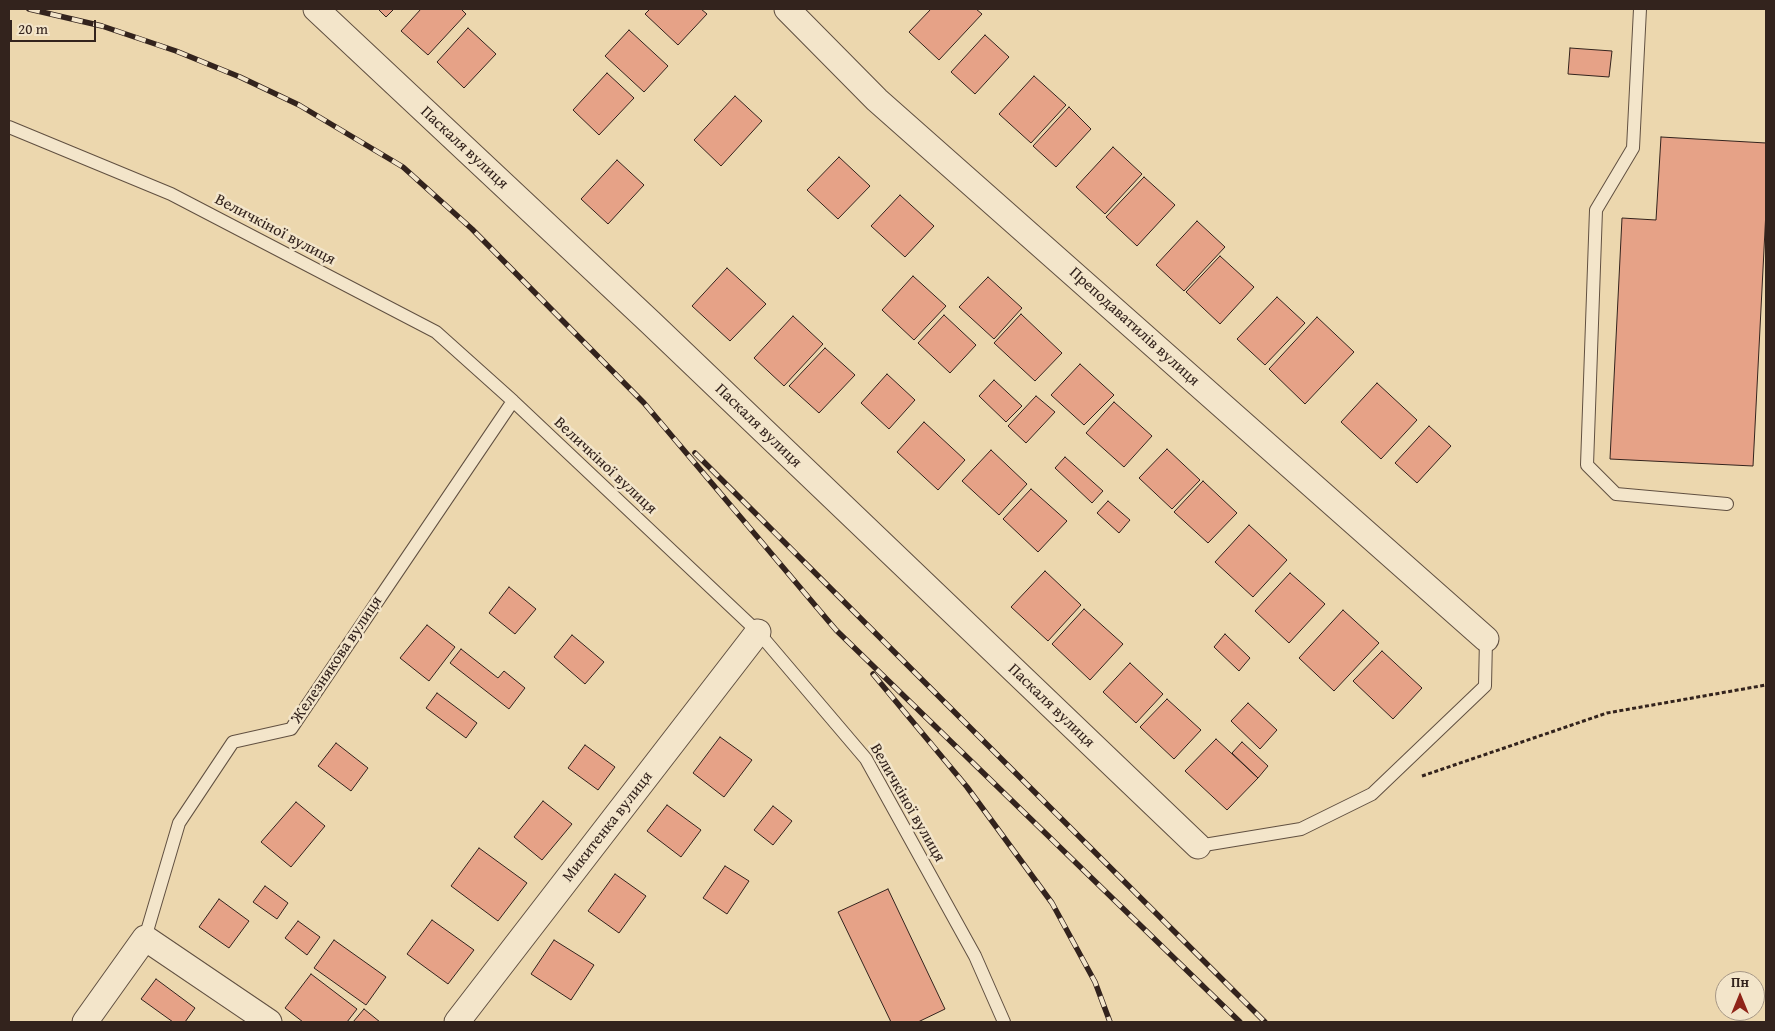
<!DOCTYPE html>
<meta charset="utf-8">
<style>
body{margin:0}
#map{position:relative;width:1775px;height:1031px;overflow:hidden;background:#ecd7ae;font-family:"Gentium Book Plus",serif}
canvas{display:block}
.frame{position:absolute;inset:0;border:10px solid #33231d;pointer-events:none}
.north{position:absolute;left:1715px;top:971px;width:50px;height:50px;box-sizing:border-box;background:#f3e5ca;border:1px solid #a69785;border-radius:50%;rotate:0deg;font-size:14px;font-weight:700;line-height:20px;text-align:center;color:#33231d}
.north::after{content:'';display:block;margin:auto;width:18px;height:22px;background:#8f2418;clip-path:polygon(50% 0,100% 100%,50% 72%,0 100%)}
.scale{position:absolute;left:10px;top:20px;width:86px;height:22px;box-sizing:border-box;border:2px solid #33231d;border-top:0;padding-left:6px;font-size:15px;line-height:18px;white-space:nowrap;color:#33231d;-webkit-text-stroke:4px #f3e5ca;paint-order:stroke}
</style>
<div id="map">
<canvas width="1775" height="1031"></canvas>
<div class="frame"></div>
<div class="north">Пн</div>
<div class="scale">20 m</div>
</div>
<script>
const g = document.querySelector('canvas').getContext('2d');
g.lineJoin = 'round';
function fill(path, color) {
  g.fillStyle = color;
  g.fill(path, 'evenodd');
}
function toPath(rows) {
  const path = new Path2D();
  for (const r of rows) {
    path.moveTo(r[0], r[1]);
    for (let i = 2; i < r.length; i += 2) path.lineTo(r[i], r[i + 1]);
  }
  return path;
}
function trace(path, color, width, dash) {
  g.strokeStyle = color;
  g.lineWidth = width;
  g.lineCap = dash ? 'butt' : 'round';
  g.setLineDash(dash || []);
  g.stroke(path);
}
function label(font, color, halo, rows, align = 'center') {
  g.font = font + ' "Gentium Book Plus",serif';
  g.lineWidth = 5;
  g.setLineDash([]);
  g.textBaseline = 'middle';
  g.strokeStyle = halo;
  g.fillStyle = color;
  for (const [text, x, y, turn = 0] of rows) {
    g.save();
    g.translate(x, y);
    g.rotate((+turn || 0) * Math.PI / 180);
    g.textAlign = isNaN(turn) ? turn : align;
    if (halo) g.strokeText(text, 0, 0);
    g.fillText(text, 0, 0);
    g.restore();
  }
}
const building = toPath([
 [378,9,394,9,386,17,378,9],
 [421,9,461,9,466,14,428,55,401,31,421,9],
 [650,9,701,9,707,14,678,45,645,14,650,9],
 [931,9,976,9,982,14,939,60,909,32,931,9],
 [468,28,496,54,464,88,437,62,468,28],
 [629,30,668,66,644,92,605,56,629,30],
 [985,35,1009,57,975,94,951,72,985,35],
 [1570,48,1612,51,1609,77,1568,74,1570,48],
 [607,73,634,98,599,135,573,110,607,73],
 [1034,76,1066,105,1031,143,999,114,1034,76],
 [735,96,762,121,721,166,694,140,735,96],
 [1069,107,1091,129,1056,167,1033,146,1069,107],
 [1661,137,1766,143,1766,210,1753,466,1610,459,1622,218,1656,220,1661,137],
 [1113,147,1142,174,1105,214,1076,187,1113,147],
 [839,157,870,186,838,219,807,190,839,157],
 [617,160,644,185,608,224,581,199,617,160],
 [1144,177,1175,205,1137,246,1106,217,1144,177],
 [900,195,934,226,905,257,871,226,900,195],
 [1197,221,1225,247,1184,291,1156,265,1197,221],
 [1220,256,1254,287,1220,324,1186,292,1220,256],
 [727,268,766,304,730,341,692,306,727,268],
 [913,276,946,306,914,340,882,310,913,276],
 [988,277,1022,308,994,339,959,307,988,277],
 [1277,297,1305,323,1265,365,1237,339,1277,297],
 [1021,314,1062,353,1035,381,994,343,1021,314],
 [944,315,976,345,950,373,918,343,944,315],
 [793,316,823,344,784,386,754,358,793,316],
 [1317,317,1354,352,1305,404,1269,369,1317,317],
 [825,348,855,375,819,413,789,386,825,348],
 [1080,364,1114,395,1084,425,1051,395,1080,364],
 [887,374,915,400,889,429,861,403,887,374],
 [994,380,1022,406,1006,422,979,396,994,380],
 [1377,383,1417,420,1381,459,1341,422,1377,383],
 [1036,396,1055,412,1026,443,1008,426,1036,396],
 [1114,402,1152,436,1124,467,1086,433,1114,402],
 [924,422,965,460,938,490,897,452,924,422],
 [1429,426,1451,446,1417,483,1395,463,1429,426],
 [1167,449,1200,480,1172,509,1139,478,1167,449],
 [991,450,1027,484,999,515,962,481,991,450],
 [1065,457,1103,491,1092,503,1055,468,1065,457],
 [1203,481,1237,513,1208,543,1174,512,1203,481],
 [1031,489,1067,521,1038,552,1003,519,1031,489],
 [1108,501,1130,520,1119,533,1097,513,1108,501],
 [1249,525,1287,560,1253,597,1215,562,1249,525],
 [1045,571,1081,605,1048,641,1011,607,1045,571],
 [1290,573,1325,604,1289,643,1255,611,1290,573],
 [509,587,536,609,515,634,489,613,509,587],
 [1084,609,1123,644,1090,680,1052,644,1084,609],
 [1343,610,1379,643,1334,691,1299,658,1343,610],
 [427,625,455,647,429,681,400,658,427,625],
 [1225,634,1250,658,1239,671,1214,647,1225,634],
 [572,635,604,662,585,684,554,657,572,635],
 [461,649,498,678,504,671,525,688,509,709,450,663,461,649],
 [1382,651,1422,688,1393,719,1353,681,1382,651],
 [1130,663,1163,694,1136,723,1103,692,1130,663],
 [437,693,477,723,466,738,426,708,437,693],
 [1167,699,1201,730,1174,759,1140,727,1167,699],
 [1248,703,1277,730,1260,749,1231,721,1248,703],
 [720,737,752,760,724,797,693,773,720,737],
 [1216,739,1258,778,1227,810,1185,771,1216,739],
 [1242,742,1268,766,1258,778,1232,753,1242,742],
 [336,743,368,768,351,791,318,766,336,743],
 [585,745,615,767,598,790,568,768,585,745],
 [543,801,572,824,542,860,514,837,543,801],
 [296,802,325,826,291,867,261,842,296,802],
 [667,805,701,830,681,857,647,831,667,805],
 [773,806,792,821,773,845,754,830,773,806],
 [479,848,527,883,498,921,451,886,479,848],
 [725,866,749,881,727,914,703,898,725,866],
 [615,874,646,896,619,933,588,911,615,874],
 [265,886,288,903,277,919,253,902,265,886],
 [888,889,945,1009,918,1022,891,1022,838,912,888,889],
 [219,899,249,921,229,948,199,927,219,899],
 [432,920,474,950,448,984,407,954,432,920],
 [298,921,320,937,307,955,285,938,298,921],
 [334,940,386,977,366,1005,314,968,334,940],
 [554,940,594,965,571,1000,531,974,554,940],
 [311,974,357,1009,347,1022,303,1022,285,1008,311,974],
 [156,979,195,1008,185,1022,173,1022,141,999,156,979],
 [364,1009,380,1022,353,1022,364,1009]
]);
const path = toPath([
 [1422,776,1607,713,1766,685]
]);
const service = toPath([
 [1640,9,1633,148,1596,210,1587,465,1616,494,1727,504],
 [9,127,171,194,436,332,513,401,758,632,866,759,975,956,1004,1022],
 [1198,846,1301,829,1372,794,1485,686,1486,639],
 [145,938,179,823,233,742,291,729,513,401]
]);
const minor = toPath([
 [316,9,650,322,1198,846],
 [787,9,877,100,1486,639],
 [85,1022,145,938,269,1022],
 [457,1022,758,632]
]);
const rail = toPath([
 [29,9,102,26,176,51,240,77,299,105,403,167,472,229,644,403,836,630,1240,1022],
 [695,453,1265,1022],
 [873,674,967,787,1052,903,1095,982,1110,1022]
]);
const streetNames = [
 ["Паскаля вулиця",464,148,43],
 ["Величкіної вулиця",275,230,28],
 ["Преподаватилів вулиця",1134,327,42],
 ["Паскаля вулиця",758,426,44],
 ["Величкіної вулиця",605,466,43],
 ["Железнякова вулиця",337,660,-56],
 ["Паскаля вулиця",1051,706,44],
 ["Величкіної вулиця",907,803,60],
 ["Микитенка вулиця",608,827,-52]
];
fill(building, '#e6a287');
trace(building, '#33231d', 1);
trace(service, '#615041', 14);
trace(minor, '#615041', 27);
trace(path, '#33231d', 3, [4, 2.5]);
trace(service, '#f3e5ca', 12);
trace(minor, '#f3e5ca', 25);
trace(rail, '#33231d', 5.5);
trace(rail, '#f3e5ca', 4, [11]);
label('16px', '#33231d', '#f3e5ca', streetNames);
</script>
